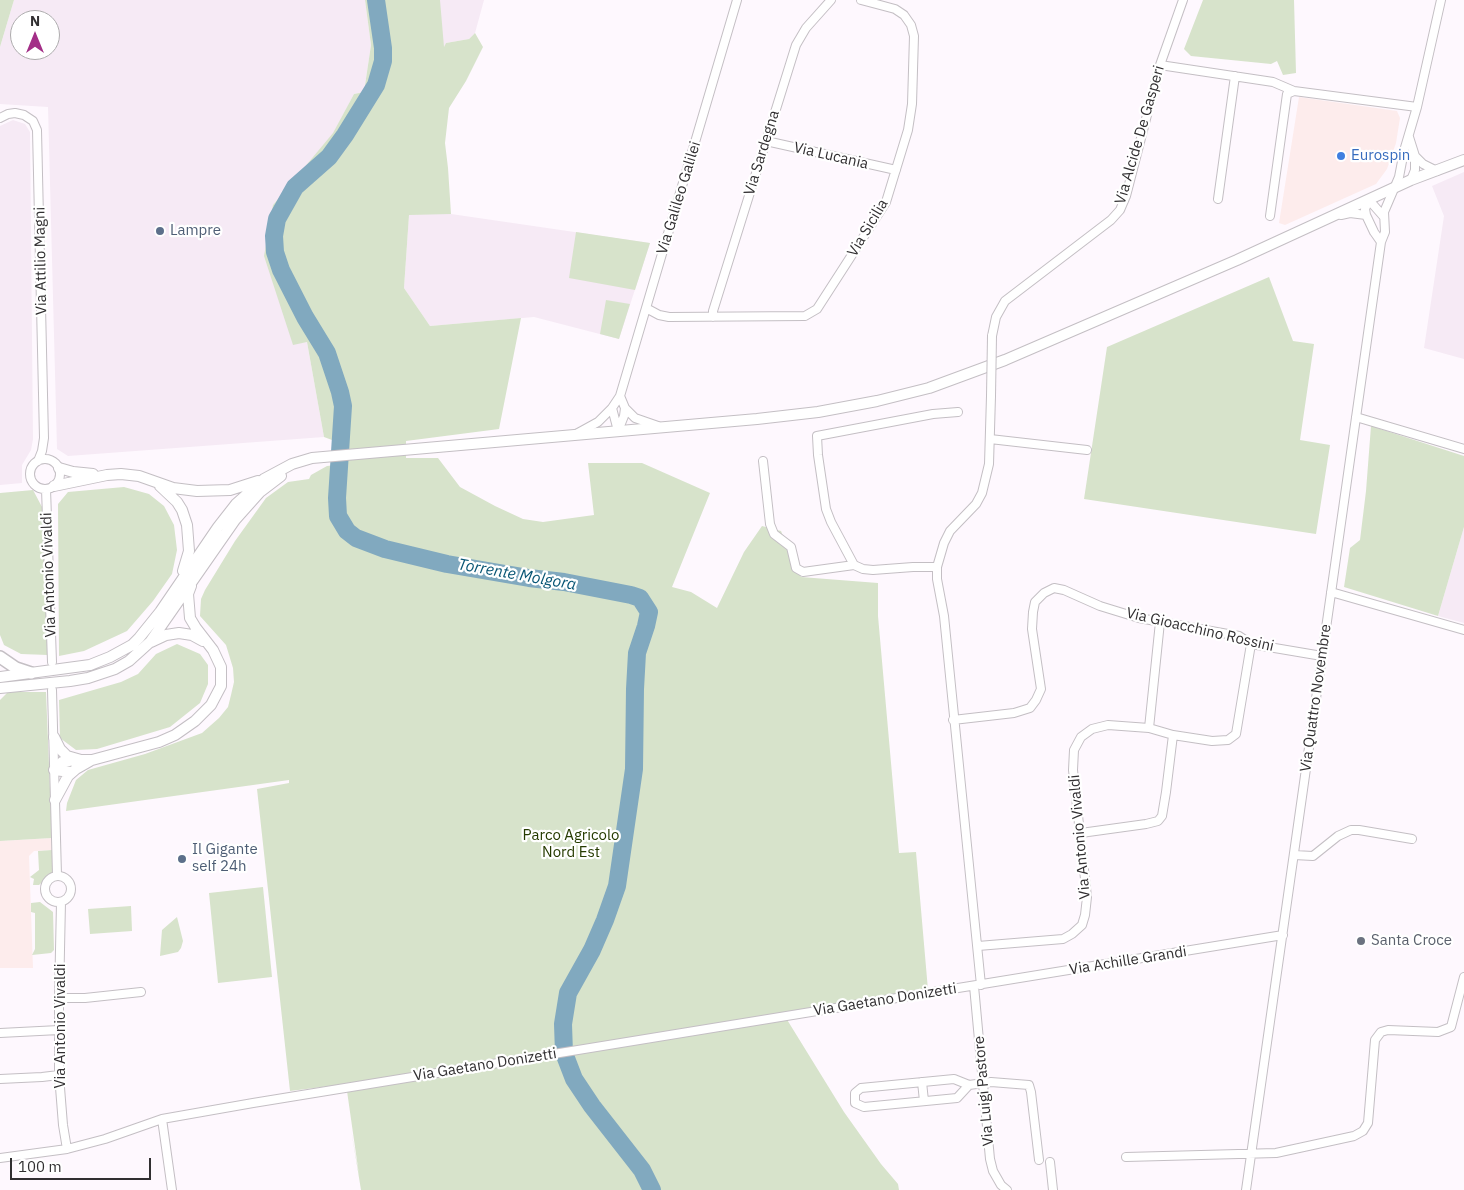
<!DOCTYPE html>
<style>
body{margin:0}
#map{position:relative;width:1464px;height:1190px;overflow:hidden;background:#fef8fe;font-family:"IBM Plex Sans",sans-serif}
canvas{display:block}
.north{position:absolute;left:10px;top:10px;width:50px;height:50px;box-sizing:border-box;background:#fff;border:1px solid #adacad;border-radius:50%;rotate:0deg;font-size:14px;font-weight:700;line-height:20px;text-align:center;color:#312f31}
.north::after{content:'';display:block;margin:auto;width:18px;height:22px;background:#a32e87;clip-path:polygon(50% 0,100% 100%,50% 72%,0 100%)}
.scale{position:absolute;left:10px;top:1158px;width:141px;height:22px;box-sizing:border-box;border:2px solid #312f31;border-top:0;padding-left:6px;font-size:15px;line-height:18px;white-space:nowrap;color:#312f31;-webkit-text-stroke:4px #fff;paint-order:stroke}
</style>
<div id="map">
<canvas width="1464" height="1190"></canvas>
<div class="north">N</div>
<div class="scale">100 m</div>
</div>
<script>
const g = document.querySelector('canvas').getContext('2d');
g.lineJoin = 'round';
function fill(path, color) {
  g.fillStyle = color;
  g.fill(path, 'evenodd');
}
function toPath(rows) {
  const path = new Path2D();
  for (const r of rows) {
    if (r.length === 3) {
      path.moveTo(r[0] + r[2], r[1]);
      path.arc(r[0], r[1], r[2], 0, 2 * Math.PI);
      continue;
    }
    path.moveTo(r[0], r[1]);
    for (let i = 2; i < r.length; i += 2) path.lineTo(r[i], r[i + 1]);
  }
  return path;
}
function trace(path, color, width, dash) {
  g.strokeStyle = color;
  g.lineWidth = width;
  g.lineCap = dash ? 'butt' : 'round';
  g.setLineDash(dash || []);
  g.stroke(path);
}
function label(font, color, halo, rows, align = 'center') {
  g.font = font + ' "IBM Plex Sans",sans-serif';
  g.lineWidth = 4.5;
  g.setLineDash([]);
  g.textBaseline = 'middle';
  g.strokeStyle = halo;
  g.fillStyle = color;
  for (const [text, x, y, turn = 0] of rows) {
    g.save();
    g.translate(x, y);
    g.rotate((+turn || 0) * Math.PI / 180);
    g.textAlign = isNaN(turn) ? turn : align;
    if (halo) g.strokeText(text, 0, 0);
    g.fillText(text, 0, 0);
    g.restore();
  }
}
const commercial = toPath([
 [1299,97,1397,111,1400,118,1396,143,1387,169,1376,184,1285,225,1279,223],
 [52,838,52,850,34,851,29,856,33,968,0,968,0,841]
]);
const built = toPath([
 [14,0,365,0,371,45,364,92,354,94,333,134,273,205,293,344,307,342,324,437,68,456,57,449,48,107,0,104,0,47],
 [20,20,50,20,50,50,20,50],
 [396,0,484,0,475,33,469,39,446,43,429,90,418,163,398,160],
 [13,120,25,124,30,132,33,439,31,450,22,465,22,483,0,485,0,126],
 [1464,172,1464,359,1424,348,1444,216,1432,186],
 [409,214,451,214,650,243,619,339,534,317,430,326,404,288],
 [1464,527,1464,623,1438,616]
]);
const green = toPath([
 [0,0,14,0,0,47],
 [365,0,440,0,444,47,446,43,469,39,475,33,483,47,466,81,449,108,445,143,448,168,451,214,409,215,404,288,430,326,521,318,499,429,406,441,406,458,438,458,460,487,495,506,523,519,543,522,594,515,588,463,642,463,710,493,672,587,691,592,717,608,744,552,762,526,781,531,801,577,878,583,878,616,899,853,916,852,928,990,786,1018,844,1112,881,1164,898,1184,899,1190,361,1190,351,1129,359,1175,346,1084,290,1091,257,789,289,783,289,780,66,811,67,803,76,780,88,770,145,754,202,733,219,718,228,707,231,695,234,682,233,668,226,645,200,616,201,599,205,590,235,541,266,498,288,482,309,479,311,475,327,466,336,465,341,447,340,443,324,437,307,342,293,345,264,256,273,205,333,133,354,94,364,92,371,45],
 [1203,0,1294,0,1296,73,1283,75,1277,61,1271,64,1191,56,1184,49],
 [576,232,650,243,635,290,569,278],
 [1269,277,1293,341,1314,344,1300,440,1330,445,1316,534,1084,499,1107,347],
 [606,300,630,304,619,339,600,334],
 [1371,426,1464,456,1464,527,1438,616,1344,587,1350,548,1360,540,1366,491],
 [124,487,149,494,164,506,174,525,177,550,172,574,153,601,127,631,84,651,59,656,58,504,68,492],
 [33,490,42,507,48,655,21,654,4,645,0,635,0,493],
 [177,644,200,654,208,665,208,684,200,703,170,727,97,749,76,750,60,738,59,700,121,682,138,674,156,654],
 [8,692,46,692,52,838,0,841,0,700],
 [52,850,54,853,54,861,52,861,52,873,39,885,33,885,34,879,30,877,39,870,38,851],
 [263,887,272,977,218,983,209,893],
 [40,902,53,912,54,950,51,953,32,955,35,949,35,913,31,912,31,903],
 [131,906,132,931,90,934,88,909],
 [177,917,183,941,181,948,178,952,160,956,162,930]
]);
const river = toPath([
 [376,0,383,48,383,61,376,85,345,135,329,157,295,187,277,219,274,236,275,252,281,270,305,317,327,353,340,392,343,406,337,498,338,516,347,531,356,538,385,549,447,564,529,578,564,582,631,595,640,598,649,612,646,626,637,653,635,689,634,769,617,886,605,920,592,950,568,993,563,1024,564,1053,574,1079,592,1106,642,1170,652,1190]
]);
const minor = toPath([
 [1160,65,1273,82,1294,91],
 [0,118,8,114,15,113,24,115,33,121,37,130,44,438,42,451,38,461],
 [1409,137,1415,156,1415,170,1411,180],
 [766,141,896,170],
 [1415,156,1423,164,1437,171],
 [1218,199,1235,76],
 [1341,215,1350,213,1366,215],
 [1270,216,1287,94,1294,91,1417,107],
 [1381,242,1374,232,1366,215,1365,209,1369,200,1384,217],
 [646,308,659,315,669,317,805,316,817,309,886,202,908,130,912,104,914,36,911,25,904,15,895,9,861,0],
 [713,317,713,311,796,45,806,28,831,0],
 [992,336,996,317,1005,301,1111,220,1120,210,1126,196,1160,65,1183,0],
 [625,408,635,418,658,426],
 [1356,417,1464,449],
 [618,431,612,408,620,396,737,0],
 [618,431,624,416,625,408,620,396],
 [578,433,598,422,612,408],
 [990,439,1087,450],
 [45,474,15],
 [763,461,770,524,774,534,791,547,796,568,803,572,854,565,863,569,873,570,913,567,937,567],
 [46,489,52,662],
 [854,565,831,522,826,509,818,455,817,436,933,414,958,412],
 [1331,592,1464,630],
 [52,690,57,875],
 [953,720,1014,713,1030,708,1036,700,1041,689,1032,629,1033,612,1035,602,1044,593,1054,588,1064,590,1100,606,1139,618,1239,636,1251,644,1322,656],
 [1149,728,1160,622],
 [1081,833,1146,824,1158,821,1162,816,1166,792,1173,735,1212,741,1228,740,1236,734,1251,644],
 [1294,855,1313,856,1338,836,1351,830,1359,830,1412,839],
 [58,889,13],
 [61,902,59,998,59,1075,63,1125,67,1149],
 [978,946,1063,939,1072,934,1082,925,1085,915,1087,897,1073,770,1074,750,1081,737,1092,729,1108,725,1149,728,1173,735],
 [981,985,944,616,937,579,937,567,944,543,950,531,976,504,982,493,989,464,991,396],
 [974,986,990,1159,993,1171,1001,1185,1007,1190],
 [59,998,85,998,141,992],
 [0,1033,59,1030],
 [0,1079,42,1077,59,1075],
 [922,1082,924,1101],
 [969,1085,954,1079,861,1088,855,1093,855,1103,864,1107,957,1098,969,1085,991,1082,1029,1085,1031,1092,1039,1160],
 [162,1119,172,1190],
 [1126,1157,1276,1153,1354,1136,1363,1131,1368,1123,1375,1040,1381,1032,1388,1030,1438,1032,1451,1027,1464,977],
 [0,1158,67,1149,105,1139,162,1119,253,1103,1283,935],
 [1050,1162,1053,1190],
 [1246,1190,1381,242,1385,232,1384,212,1399,177,1404,151,1417,107,1441,0]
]);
const secondary = toPath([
 [59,468,73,472,93,474],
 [54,486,107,475,121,474,139,476,173,488,197,491,230,490,258,481],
 [160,486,177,502,182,510,187,525,189,551,183,571],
 [151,642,166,635,179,633,192,635,203,641],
 [0,677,90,665,110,657,132,645,139,638,160,612,218,527,236,504,264,479,292,464,312,458,757,419,818,412,877,401,929,388,1005,360,1237,260,1411,180,1464,160],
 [0,688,70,681,88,678,115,669,129,661,150,642,235,520,260,492,281,476],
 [54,737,60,749,67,756,81,760,92,760,159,742,175,735,195,721,211,705,221,686,221,667,213,650,196,628,190,618,188,594,191,586],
 [71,772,54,770,62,762,75,760],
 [55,800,68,776,76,769,90,761]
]);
const primary = toPath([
 [0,657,16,668,31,673]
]);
const minorBridge = toPath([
 [991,396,992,336]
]);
const markers = [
 [1341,156,5,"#3f7fe0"],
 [160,231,5,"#5c6f8a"],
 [182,859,5,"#5c6f8a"],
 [1361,941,5,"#6b7280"]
];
const streetNames = [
 ["Via Alcide De Gasperi",1140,135,-74],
 ["Via Sardegna",762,153,-73],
 ["Via Lucania",831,156,13],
 ["Via Galileo Galilei",679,198,-73],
 ["Via Sicilia",868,228,-59],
 ["Via Attilio Magni",41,261,-91],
 ["Via Antonio Vivaldi",49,575,-92],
 ["Via Gioacchino Rossini",1200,630,13],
 ["Via Quattro Novembre",1316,698,-82],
 ["Via Antonio Vivaldi",1080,837,-95],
 ["Via Achille Grandi",1128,961,-9],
 ["Via Gaetano Donizetti",885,1000,-9],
 ["Via Antonio Vivaldi",61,1026,-90],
 ["Via Gaetano Donizetti",485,1065,-9],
 ["Via Luigi Pastore",984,1091,-95]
];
const shopNames = [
 ["Eurospin",1351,156]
];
const serviceNames = [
 ["Lampre",170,231],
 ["Il Gigante",192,850],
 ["self 24h",192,867]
];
const parkNames = [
 ["Parco Agricolo",571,836],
 ["Nord Est",571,853]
];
const worshipNames = [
 ["Santa Croce",1371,941]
];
const waterNames = [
 ["Torrente Molgora",517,575,10]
];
fill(commercial, '#fdecec');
fill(built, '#f6eaf5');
fill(green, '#d7e3cb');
trace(river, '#81a9bf', 18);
trace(minor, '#c4bfc4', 10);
trace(secondary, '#c4bfc4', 12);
trace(primary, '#c4bfc4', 14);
trace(minor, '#fff', 8);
trace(secondary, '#fff', 10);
trace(primary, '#fff', 11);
trace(minorBridge, '#c4bfc4', 10, []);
trace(minorBridge, '#fff', 8);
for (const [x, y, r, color] of markers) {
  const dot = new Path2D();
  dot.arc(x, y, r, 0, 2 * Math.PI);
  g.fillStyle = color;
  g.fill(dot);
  trace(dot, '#fff', 2);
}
label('15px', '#312f31', '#fff', streetNames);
label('15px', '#366cbe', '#fff', shopNames, 'left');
label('15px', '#4e5e75', '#fff', serviceNames, 'left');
label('15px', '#263b01', '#fff', parkNames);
label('15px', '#5b616d', '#fff', worshipNames, 'left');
label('italic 16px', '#095675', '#fff', waterNames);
</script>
